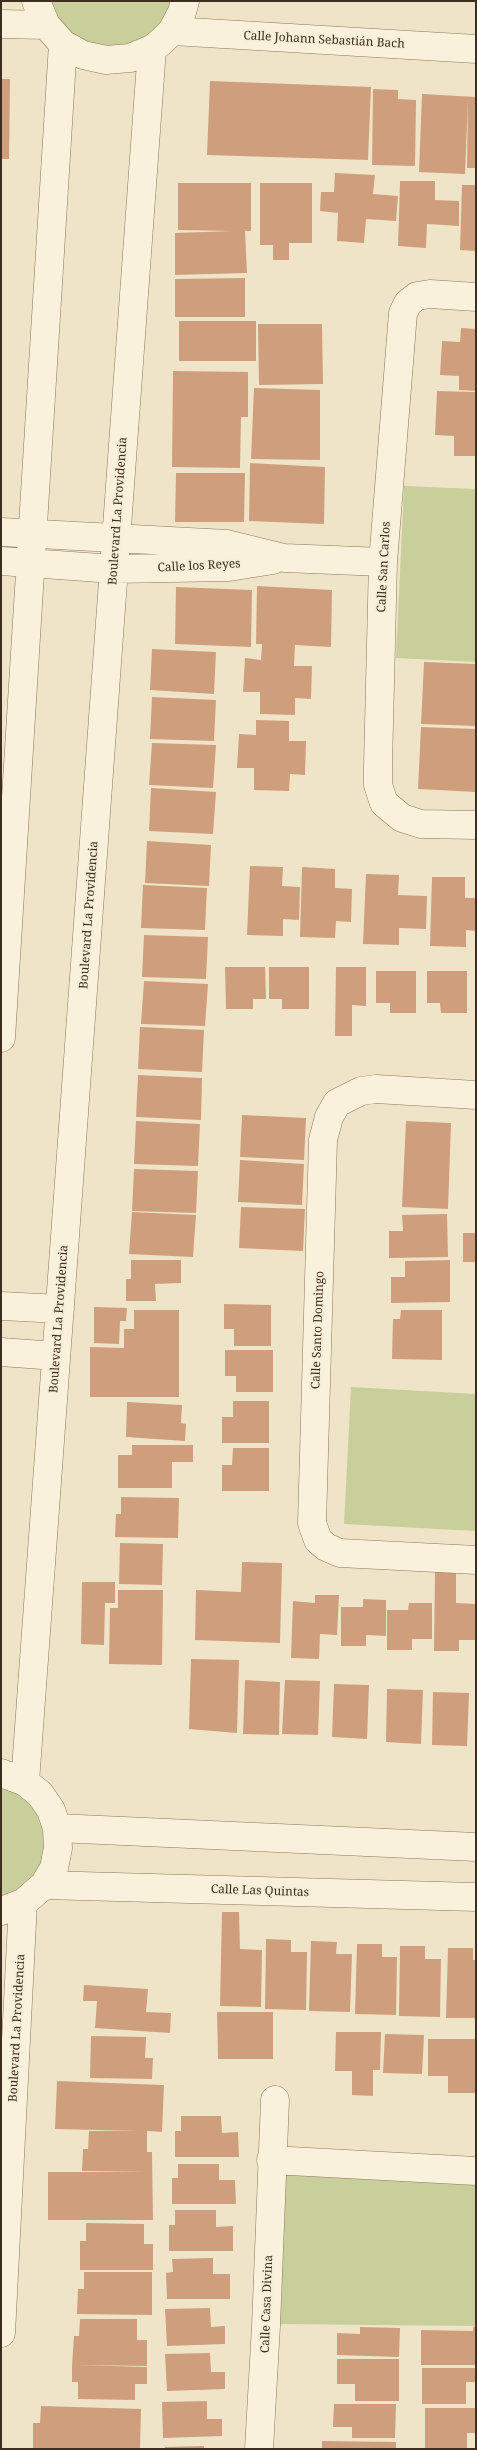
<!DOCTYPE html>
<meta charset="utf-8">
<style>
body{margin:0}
#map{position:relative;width:477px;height:2450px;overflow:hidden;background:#f0e4c8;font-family:"Noto Serif",serif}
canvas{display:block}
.frame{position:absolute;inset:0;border:2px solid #3d2e20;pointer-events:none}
</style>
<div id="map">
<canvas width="477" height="2450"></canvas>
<div class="frame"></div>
</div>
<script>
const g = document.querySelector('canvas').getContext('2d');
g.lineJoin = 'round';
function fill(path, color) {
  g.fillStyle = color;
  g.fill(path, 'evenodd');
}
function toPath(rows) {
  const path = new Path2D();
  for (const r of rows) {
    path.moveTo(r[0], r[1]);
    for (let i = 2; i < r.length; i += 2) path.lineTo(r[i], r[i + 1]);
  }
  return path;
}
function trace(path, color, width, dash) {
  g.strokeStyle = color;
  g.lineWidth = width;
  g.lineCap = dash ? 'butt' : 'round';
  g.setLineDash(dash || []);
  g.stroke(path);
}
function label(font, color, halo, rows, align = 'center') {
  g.font = font + ' "Noto Serif",serif';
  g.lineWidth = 4;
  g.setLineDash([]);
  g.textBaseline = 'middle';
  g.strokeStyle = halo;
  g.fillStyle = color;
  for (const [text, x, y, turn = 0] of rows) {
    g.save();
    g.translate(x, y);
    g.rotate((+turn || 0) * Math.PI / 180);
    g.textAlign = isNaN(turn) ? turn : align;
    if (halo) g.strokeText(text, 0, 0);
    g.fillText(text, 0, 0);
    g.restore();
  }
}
const green = toPath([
 [42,1,180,1,144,47,76,47],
 [404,486,476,489,476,662,396,658],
 [351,1387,476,1394,476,1531,344,1524],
 [1,1784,19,1790,45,1818,47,1857,25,1890,1,1899],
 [285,2166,476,2174,476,2326,277,2324]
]);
const building = toPath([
 [1,79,10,79,9,159,1,159],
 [210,81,371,87,368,160,207,155],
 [373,89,398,90,398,99,416,100,415,166,372,165],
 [422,94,476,97,476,168,467,168,468,100,465,174,419,172],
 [335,173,375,175,373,194,398,196,396,221,366,219,364,243,337,241,338,213,320,211,321,192,334,192],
 [400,181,435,181,435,200,459,201,459,226,427,224,426,248,398,246],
 [178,183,251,183,251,231,245,231,247,273,175,275,175,233,232,231,178,230],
 [260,183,312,183,312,243,289,243,289,260,273,260,273,245,260,245],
 [462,185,476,185,476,251,460,250],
 [245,278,245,317,175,317,175,279],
 [179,321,256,321,256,361,179,361],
 [258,324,322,324,323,384,259,385],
 [461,328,476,329,476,391,459,390,459,376,440,375,442,341,460,342],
 [173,371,248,372,248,417,241,417,240,468,172,467],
 [254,388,320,390,320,460,251,459],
 [437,391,476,392,476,456,454,456,454,436,435,435],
 [250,463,325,467,324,524,249,521],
 [176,473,245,473,244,522,175,522],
 [257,586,332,590,331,647,295,645,294,666,312,666,311,699,295,698,295,715,260,714,260,692,243,692,245,658,261,660,262,644,256,644],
 [176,587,252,590,251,647,175,644],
 [152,649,216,652,214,694,150,690],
 [424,662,476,664,476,726,421,724],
 [152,697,216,700,214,741,150,739],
 [256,720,289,721,289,741,306,741,305,775,290,774,289,791,254,790,254,768,237,768,239,734,256,735],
 [421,727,476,729,476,792,418,789],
 [152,743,216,745,213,788,149,785],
 [151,788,216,792,213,834,149,831],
 [147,841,211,845,209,886,145,883],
 [250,866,283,867,282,886,300,887,299,920,283,919,283,936,247,935],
 [302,867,335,869,335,888,352,889,351,922,336,921,335,938,300,937],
 [366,874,399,875,398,895,427,896,426,929,399,928,399,945,363,944],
 [432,877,465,877,465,898,476,898,476,931,466,930,466,947,430,946],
 [143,885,207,888,205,930,141,928],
 [144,935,208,937,206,979,142,977],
 [225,967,265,967,266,999,253,999,253,1009,226,1009],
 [269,967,309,967,309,1009,282,1009,282,999,269,999],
 [336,967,366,967,366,1006,352,1005,352,1036,335,1036],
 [376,971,416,971,416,1013,390,1013,390,1003,376,1003],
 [427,971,467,971,467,1013,441,1013,440,1003,427,1003],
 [144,981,208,984,205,1026,141,1024],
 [140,1027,204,1030,202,1072,138,1069],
 [138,1075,202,1078,201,1120,136,1117],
 [242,1115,306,1118,304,1160,240,1157],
 [136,1121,200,1124,198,1166,134,1164],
 [406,1121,451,1123,448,1209,402,1207],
 [240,1160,304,1164,302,1205,238,1202],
 [134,1169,198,1171,196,1213,132,1211],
 [241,1207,305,1209,303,1251,239,1248],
 [132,1212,196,1215,193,1257,129,1254],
 [447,1214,448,1257,389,1258,389,1231,403,1231,402,1215],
 [463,1233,476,1233,476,1262,463,1262],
 [131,1260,181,1260,181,1283,155,1284,156,1301,126,1301,126,1279,131,1279],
 [450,1260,450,1302,391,1303,391,1277,405,1277,405,1261],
 [224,1304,271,1305,271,1346,234,1346,234,1329,224,1329],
 [94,1307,127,1308,126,1321,120,1321,119,1344,94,1343],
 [134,1310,179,1310,179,1397,90,1397,90,1347,124,1348,124,1329,134,1329],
 [401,1310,442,1310,442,1360,392,1359,393,1319,400,1319],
 [225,1350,273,1350,273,1392,236,1392,236,1376,225,1376],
 [233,1401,269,1401,269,1443,222,1443,222,1417,233,1417],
 [127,1402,182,1405,181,1423,186,1424,185,1441,126,1437],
 [132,1445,193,1445,193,1462,172,1462,172,1488,118,1488,118,1455,132,1455],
 [233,1448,269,1448,269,1491,222,1491,222,1465,232,1465],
 [121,1497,179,1498,178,1538,115,1537,116,1514,121,1514],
 [120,1543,163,1544,162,1585,119,1584],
 [242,1562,282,1563,280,1643,195,1640,196,1590,241,1592],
 [435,1570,456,1570,456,1603,476,1604,476,1640,459,1640,459,1651,434,1651],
 [82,1582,115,1582,115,1603,105,1603,104,1645,81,1644],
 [118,1590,163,1590,162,1665,109,1664,110,1608,118,1608],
 [315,1595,339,1595,337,1635,320,1634,319,1659,291,1658,293,1601,315,1603],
 [363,1599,386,1600,386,1636,366,1635,366,1646,341,1646,341,1607,363,1607],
 [409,1603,432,1603,432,1639,412,1639,412,1650,387,1650,387,1610,408,1610],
 [191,1659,239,1660,237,1733,189,1729],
 [245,1680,280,1682,279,1735,243,1734],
 [285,1680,320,1681,318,1735,282,1734],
 [334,1684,369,1685,367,1739,332,1737],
 [387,1689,423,1690,421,1744,386,1742],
 [433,1692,469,1693,467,1746,432,1745],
 [222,1912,239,1912,240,1949,262,1950,261,2007,220,2006],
 [266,1939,291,1940,291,1952,307,1952,306,2010,265,2009],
 [311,1941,337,1942,336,1954,352,1954,350,2012,309,2011],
 [357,1944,382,1944,382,1957,397,1957,396,2015,355,2014],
 [400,1946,425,1946,425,1959,441,1959,440,2017,399,2016],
 [448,1948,473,1948,473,1960,476,1960,476,2018,446,2018],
 [84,1985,148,1989,146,2012,171,2013,170,2033,95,2028,97,2001,83,2001],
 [217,2012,273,2012,273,2059,218,2059],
 [336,2032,381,2032,380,2070,373,2070,373,2096,352,2095,352,2071,335,2071],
 [385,2034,424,2035,422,2074,383,2073],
 [91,2036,146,2037,145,2058,153,2058,152,2079,90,2078],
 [428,2039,476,2039,476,2093,448,2093,448,2076,428,2076],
 [57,2081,164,2085,162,2132,147,2131,147,2152,152,2152,153,2220,48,2220,48,2172,147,2172,82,2171,83,2149,88,2149,89,2131,138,2131,55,2129],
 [181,2116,221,2116,222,2133,238,2132,239,2157,175,2157,175,2131,181,2131],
 [178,2164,219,2164,219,2180,235,2180,236,2204,172,2204,172,2178,178,2178],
 [175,2210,216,2210,216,2227,233,2226,233,2251,169,2251,169,2225,175,2225],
 [86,2223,144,2224,144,2244,153,2244,153,2270,80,2270,80,2241,86,2241],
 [213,2258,213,2274,230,2274,230,2299,167,2299,166,2273,173,2272,172,2259],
 [84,2272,152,2272,152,2315,77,2314,78,2289,84,2289],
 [210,2308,211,2327,225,2326,225,2344,167,2346,165,2309],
 [80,2319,137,2319,137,2340,147,2340,147,2366,77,2365,147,2367,147,2384,135,2384,135,2400,78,2399,78,2382,72,2382,72,2366,74,2336,79,2336],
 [360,2327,400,2328,399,2357,337,2355,337,2333,360,2334],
 [473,2327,476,2327,476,2365,421,2365,421,2330,473,2331],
 [210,2353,211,2372,225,2372,225,2389,167,2391,165,2354],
 [337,2359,399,2359,399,2401,355,2401,355,2384,337,2384],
 [422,2368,476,2368,476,2382,466,2382,466,2404,422,2404],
 [207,2401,207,2419,222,2419,222,2436,163,2438,162,2402],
 [334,2404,396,2404,395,2438,352,2438,352,2427,333,2427],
 [41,2406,141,2409,140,2449,33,2449,33,2423,40,2423],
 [425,2408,476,2408,476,2433,467,2433,467,2449,425,2449],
 [322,2441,396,2442,396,2449,322,2449],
 [204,2446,204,2449,165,2449,165,2447]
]);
const minor = toPath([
 [36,1,46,25,63,44,83,55,106,60,130,58,152,49,162,41,172,31,182,12,185,1],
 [1,24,46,25],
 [172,31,476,49],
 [476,297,430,294,417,296,408,303,403,313,383,562,378,765,378,785,384,803,402,818,421,824,476,825],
 [1,532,227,544,284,558,383,562],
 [1,561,114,569,229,567,273,560],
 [1,1038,63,44],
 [476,1095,376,1089,361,1091,337,1103,329,1117,323,1140,312,1523,318,1540,326,1547,340,1553,476,1560],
 [1,1306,60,1309],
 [1,1352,56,1356],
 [1,1773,25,1782,40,1794,51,1810,57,1828,58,1848,54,1868,44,1885,23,1903,1,1911],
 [25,1782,152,49],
 [57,1828,476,1847],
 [44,1885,476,1897],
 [271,2160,476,2171],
 [1,2333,23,1903],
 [259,2449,266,2326,275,2100]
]);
const streetNames = [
 ["Calle Johann Sebastián Bach",324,40,3],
 ["Boulevard La Providencia",118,511,-86],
 ["Calle los Reyes",199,566,-3],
 ["Calle San Carlos",384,567,-87],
 ["Boulevard La Providencia",89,915,-86],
 ["Boulevard La Providencia",59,1319,-86],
 ["Calle Santo Domingo",318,1330,-88],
 ["Calle Las Quintas",260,1891,2],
 ["Boulevard La Providencia",17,2028,-87],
 ["Calle Casa Divina",267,2304,-88]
];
fill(green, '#c9cf9b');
fill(building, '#cf9f7d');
trace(minor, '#8d765c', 29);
trace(minor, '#faf1dc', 28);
label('12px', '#3d2e20', '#f7eed8', streetNames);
</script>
